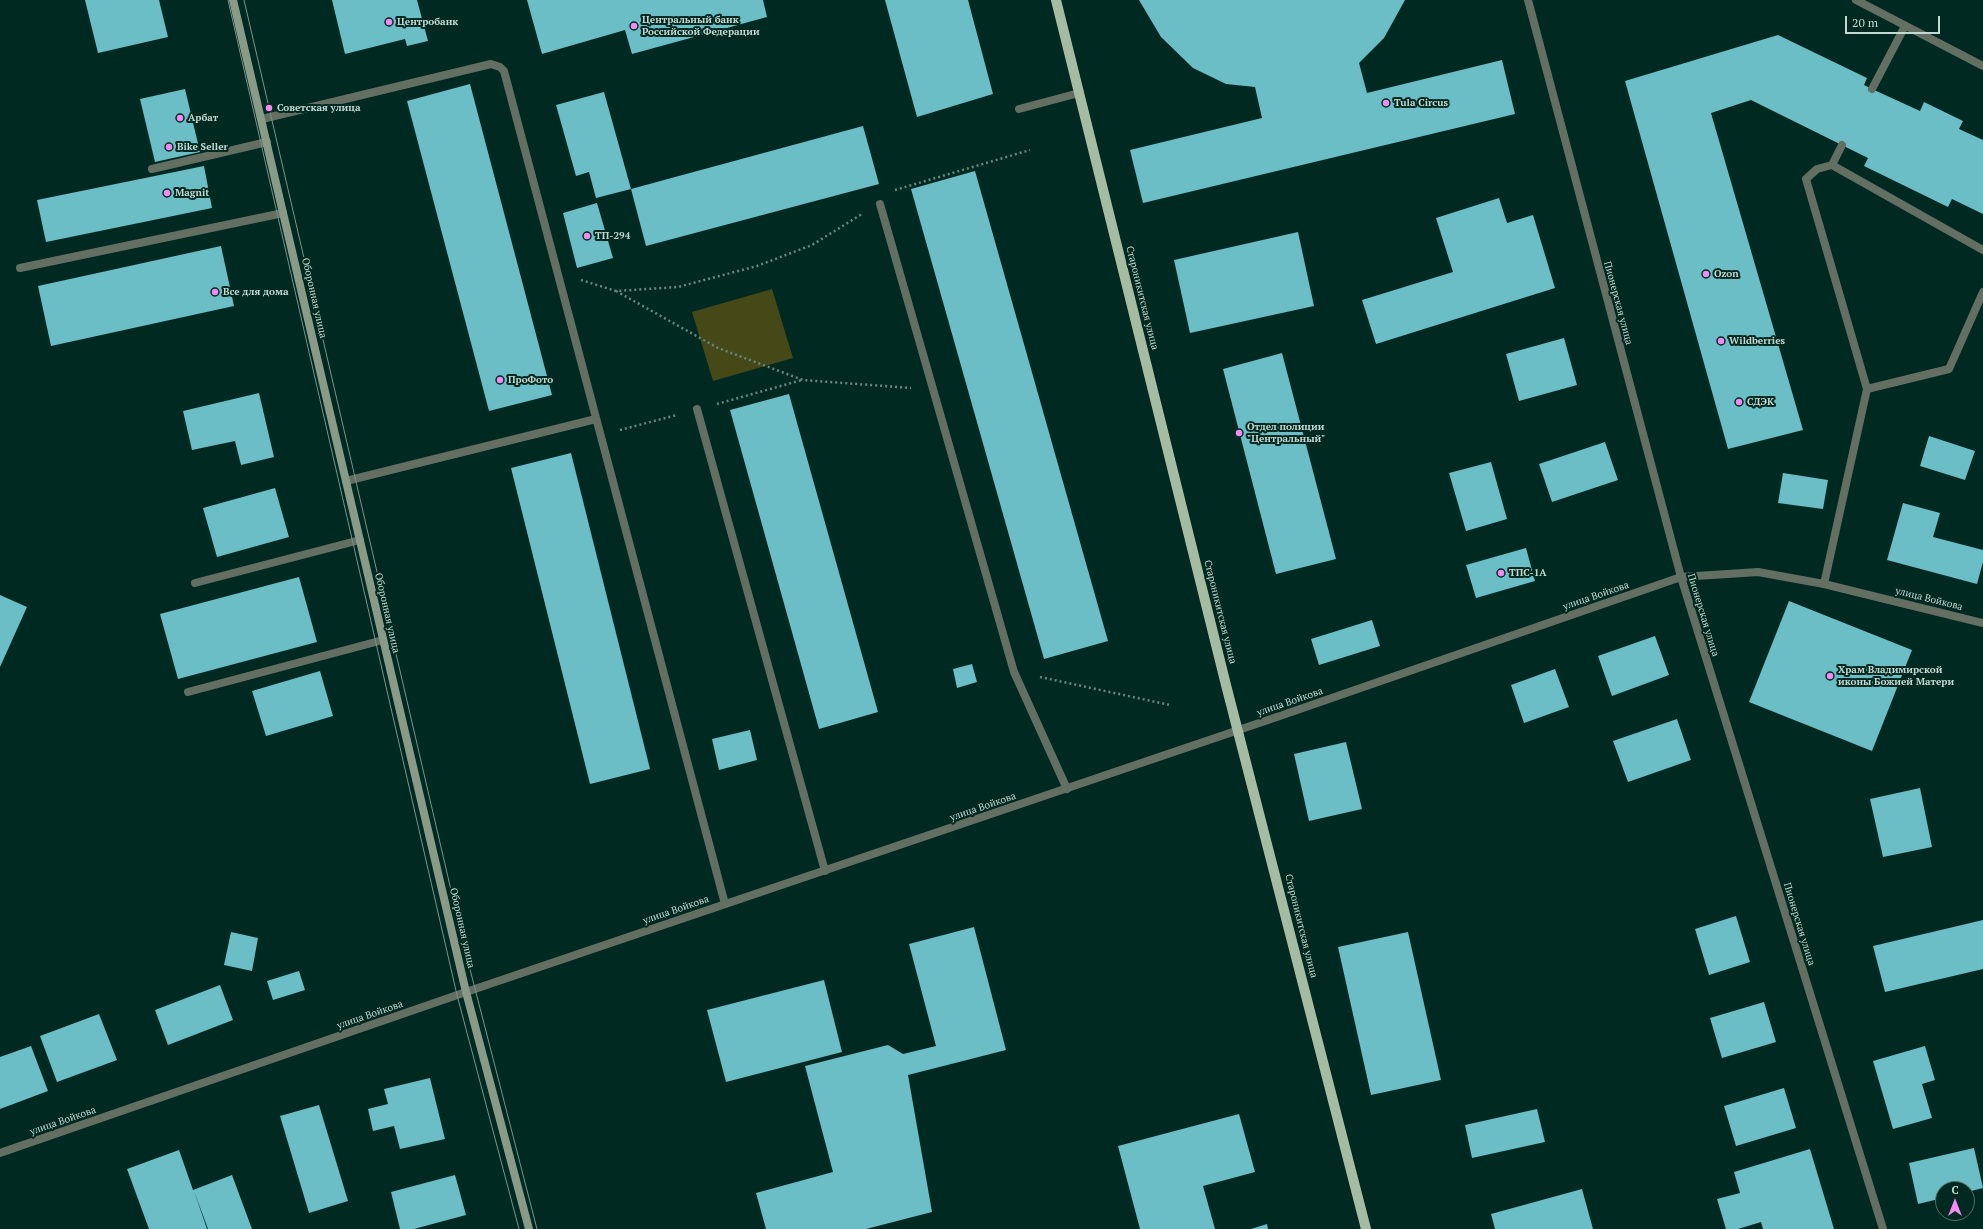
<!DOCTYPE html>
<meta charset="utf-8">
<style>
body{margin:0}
#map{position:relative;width:1983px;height:1229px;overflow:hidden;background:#002a21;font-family:"PT Serif",serif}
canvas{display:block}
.north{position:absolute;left:1935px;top:1181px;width:40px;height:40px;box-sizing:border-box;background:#002a21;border:1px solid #4e7068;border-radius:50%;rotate:0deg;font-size:11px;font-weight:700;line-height:16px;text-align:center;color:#c4d9d2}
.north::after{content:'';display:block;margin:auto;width:14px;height:18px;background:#f389f1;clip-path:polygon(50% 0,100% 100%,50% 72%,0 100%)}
.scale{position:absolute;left:1845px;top:16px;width:95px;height:18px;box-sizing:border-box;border:2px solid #c4d9d2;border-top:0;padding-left:5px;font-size:12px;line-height:14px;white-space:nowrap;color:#c4d9d2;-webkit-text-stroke:3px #002a21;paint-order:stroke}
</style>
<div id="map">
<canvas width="1983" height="1229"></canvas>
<div class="north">С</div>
<div class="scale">20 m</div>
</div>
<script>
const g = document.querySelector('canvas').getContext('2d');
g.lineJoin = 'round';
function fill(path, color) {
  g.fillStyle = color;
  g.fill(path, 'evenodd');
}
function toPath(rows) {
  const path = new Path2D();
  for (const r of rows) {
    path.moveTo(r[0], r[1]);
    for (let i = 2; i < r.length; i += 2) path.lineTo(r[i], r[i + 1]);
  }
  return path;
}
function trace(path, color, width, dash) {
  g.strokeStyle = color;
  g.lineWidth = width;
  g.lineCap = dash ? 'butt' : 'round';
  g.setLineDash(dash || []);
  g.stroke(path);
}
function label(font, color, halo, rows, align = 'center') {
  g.font = font + ' "PT Serif",serif';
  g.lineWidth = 4;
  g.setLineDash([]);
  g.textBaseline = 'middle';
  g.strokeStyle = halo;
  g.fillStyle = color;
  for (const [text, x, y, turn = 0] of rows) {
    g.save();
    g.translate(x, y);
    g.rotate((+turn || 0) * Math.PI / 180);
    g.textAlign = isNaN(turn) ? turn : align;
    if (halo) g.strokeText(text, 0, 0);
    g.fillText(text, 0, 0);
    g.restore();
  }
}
const green = toPath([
 [772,289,793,358,713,381,692,312]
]);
const building = toPath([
 [85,0,159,0,168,37,98,53],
 [332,0,417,0,428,41,407,46,405,39,345,54],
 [527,0,763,0,767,17,632,54,625,30,542,54],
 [885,0,968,0,993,94,917,117],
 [1139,0,1405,0,1384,38,1359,63,1367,93,1502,60,1515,114,1143,203,1130,150,1262,118,1255,87,1226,84,1193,68,1161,37],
 [1778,35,1867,78,1864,85,1872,89,1920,111,1924,102,1963,121,1959,129,1983,140,1983,214,1952,199,1948,207,1864,166,1868,158,1751,100,1711,113,1803,430,1728,449,1625,81],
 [470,84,552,395,489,411,407,101],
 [185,89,200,152,155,162,140,99],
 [604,92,631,189,596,198,589,172,576,176,556,105],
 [863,126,879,184,646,246,631,189],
 [204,166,212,208,46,242,37,200],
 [975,171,1108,641,1044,659,911,189],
 [1499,198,1507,223,1533,215,1555,288,1376,344,1362,300,1453,272,1436,218],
 [597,203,613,258,577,268,563,213],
 [1298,232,1314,306,1190,333,1174,260],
 [221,246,234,306,51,346,38,286],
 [1564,338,1577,385,1519,401,1506,354],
 [1282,353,1336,559,1276,574,1223,369],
 [259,393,274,457,241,465,235,441,192,450,183,411],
 [789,394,878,712,819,729,730,410],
 [1929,436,1975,451,1965,480,1920,466],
 [1605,442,1618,480,1552,502,1539,464],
 [571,453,650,769,590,784,511,468],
 [1491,462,1507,519,1466,531,1449,473],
 [1783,473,1828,480,1823,509,1778,503],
 [275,488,289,537,217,557,203,508],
 [1903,503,1940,513,1933,537,1983,550,1983,562,1977,584,1887,560],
 [1526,548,1535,581,1476,598,1466,565],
 [299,577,317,642,178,679,160,614],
 [0,595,27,607,0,667],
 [1789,601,1912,650,1872,751,1749,702],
 [1372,620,1380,646,1319,665,1311,639],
 [1655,636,1669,675,1612,696,1598,656],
 [972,664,977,682,957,688,953,669],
 [1555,669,1569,707,1524,723,1511,685],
 [320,671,333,716,266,736,252,691],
 [1677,719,1691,760,1628,782,1613,741],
 [750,730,757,760,719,770,712,739],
 [1346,742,1362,809,1309,821,1294,754],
 [1920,788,1932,847,1883,857,1870,799],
 [1736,916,1750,962,1709,975,1695,929],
 [1983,920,1983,969,1885,992,1873,946],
 [974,927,1006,1050,908,1075,932,1212,866,1229,766,1229,756,1193,833,1172,805,1066,888,1045,903,1054,936,1046,909,944],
 [231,932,258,938,252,971,224,965],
 [1408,932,1441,1080,1371,1095,1338,947],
 [299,971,305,990,273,1000,267,981],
 [824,980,842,1052,726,1082,707,1010],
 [220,985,233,1020,168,1045,155,1010],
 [1764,1002,1776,1042,1722,1058,1710,1018],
 [99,1014,117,1060,57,1082,40,1036],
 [31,1046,48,1091,0,1109,0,1057],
 [1925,1046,1935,1080,1922,1084,1932,1118,1893,1129,1873,1061],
 [430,1078,445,1139,400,1149,394,1126,373,1131,368,1109,388,1104,384,1089],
 [1784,1088,1796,1128,1736,1146,1724,1106],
 [319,1105,348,1201,309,1213,280,1116],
 [1537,1109,1545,1142,1472,1158,1465,1125],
 [1239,1114,1255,1172,1203,1186,1215,1229,1140,1229,1118,1146],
 [1974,1148,1983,1188,1967,1192,1967,1189,1943,1189,1943,1198,1918,1204,1909,1163],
 [1810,1149,1834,1229,1763,1229,1761,1222,1738,1229,1726,1229,1717,1199,1740,1193,1734,1172],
 [179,1150,193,1190,232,1175,252,1229,208,1229,194,1191,207,1229,149,1229,127,1169],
 [455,1175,466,1215,414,1229,400,1229,391,1192],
 [1582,1189,1593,1229,1495,1229,1491,1214],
 [1267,1224,1268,1229,1251,1229]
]);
const path = toPath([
 [895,190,1030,150],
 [581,280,616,291,678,287,757,266,812,245,862,214],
 [616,291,718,348,803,380,911,388],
 [717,404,802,380],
 [620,430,677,415],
 [1040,677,1170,705]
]);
const service = toPath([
 [1872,89,1905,26],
 [1019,109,1079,93],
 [262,119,491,64,500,67,504,71,725,904],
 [1832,165,1842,145],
 [152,169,267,142],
 [880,204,1014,672,1067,789],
 [20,268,283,213],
 [1867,389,1949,369,1983,292],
 [697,409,825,871],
 [346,481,596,419],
 [195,583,360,540],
 [1824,584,1867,389,1806,179,1817,169,1832,165,1983,250],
 [188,692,383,640]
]);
const minor = toPath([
 [1528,0,1681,577,1883,1229],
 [1856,0,1983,66],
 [0,1153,466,992,1274,718,1681,577,1758,572,1824,584,1983,623]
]);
const secondary = toPath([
 [233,0,466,992,529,1229]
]);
const primary = toPath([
 [1056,0,1226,685,1366,1229]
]);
const tram = toPath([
 [228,0,457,995,519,1229],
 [244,0,464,946,537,1229]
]);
const markers = [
 [389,22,4,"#f389f1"],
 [634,26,4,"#f389f1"],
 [1386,103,4,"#f389f1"],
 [269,108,4,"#f389f1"],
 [180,118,4,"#f389f1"],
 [169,147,4,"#f389f1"],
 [167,193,4,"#f389f1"],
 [587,236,4,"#f389f1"],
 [1706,274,4,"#f389f1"],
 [215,292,4,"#f389f1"],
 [1721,341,4,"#f389f1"],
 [500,380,4,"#f389f1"],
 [1739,402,4,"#f389f1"],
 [1239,433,4,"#f389f1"],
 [1501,573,4,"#f389f1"],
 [1830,676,4,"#f389f1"]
];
const poiNames = [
 ["Центральный банк",642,20],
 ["Российской Федерации",642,32],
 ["Центробанк",397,22],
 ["Tula Circus",1394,103],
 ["Советская улица",277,108],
 ["Арбат",188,118],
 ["Bike Seller",177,147],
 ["Magnit",175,193],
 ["ТП-294",595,236],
 ["Ozon",1714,274],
 ["Все для дома",223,292],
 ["Wildberries",1729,341],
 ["ПроФото",508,380],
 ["СДЭК",1747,402],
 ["Отдел полиции",1247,427],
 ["\"Центральный\"",1247,439],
 ["ТПС-1А",1509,573],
 ["Храм Владимирской",1838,670],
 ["иконы Божией Матери",1838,682]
];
const streetNames = [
 ["Оборонная улица",314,298,77],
 ["Староникитская улица",1142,298,76],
 ["Пионерская улица",1618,303,75],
 ["улица Войкова",1596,596,-19],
 ["улица Войкова",1929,599,14],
 ["Староникитская улица",1220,612,76],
 ["Оборонная улица",387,613,77],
 ["Пионерская улица",1703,615,73],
 ["улица Войкова",1290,702,-19],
 ["улица Войкова",983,807,-19],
 ["улица Войкова",676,910,-19],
 ["Пионерская улица",1799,924,73],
 ["Староникитская улица",1301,926,76],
 ["Оборонная улица",462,928,77],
 ["улица Войкова",370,1015,-19],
 ["улица Войкова",63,1121,-19]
];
fill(green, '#454817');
fill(building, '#6bbdc6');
trace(path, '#68877f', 2.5, [2, 3]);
trace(service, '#646f63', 8);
trace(minor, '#646f63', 8);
trace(secondary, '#899a87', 8);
trace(primary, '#a5bca3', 10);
trace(tram, '#76948c', 1);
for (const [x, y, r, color] of markers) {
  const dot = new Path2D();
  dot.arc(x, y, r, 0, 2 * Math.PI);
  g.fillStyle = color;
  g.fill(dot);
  trace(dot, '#002a21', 1.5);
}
label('bold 10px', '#c4d9d2', '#002a21', poiNames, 'left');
label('10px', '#c4d9d2', '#002a21', streetNames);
</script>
